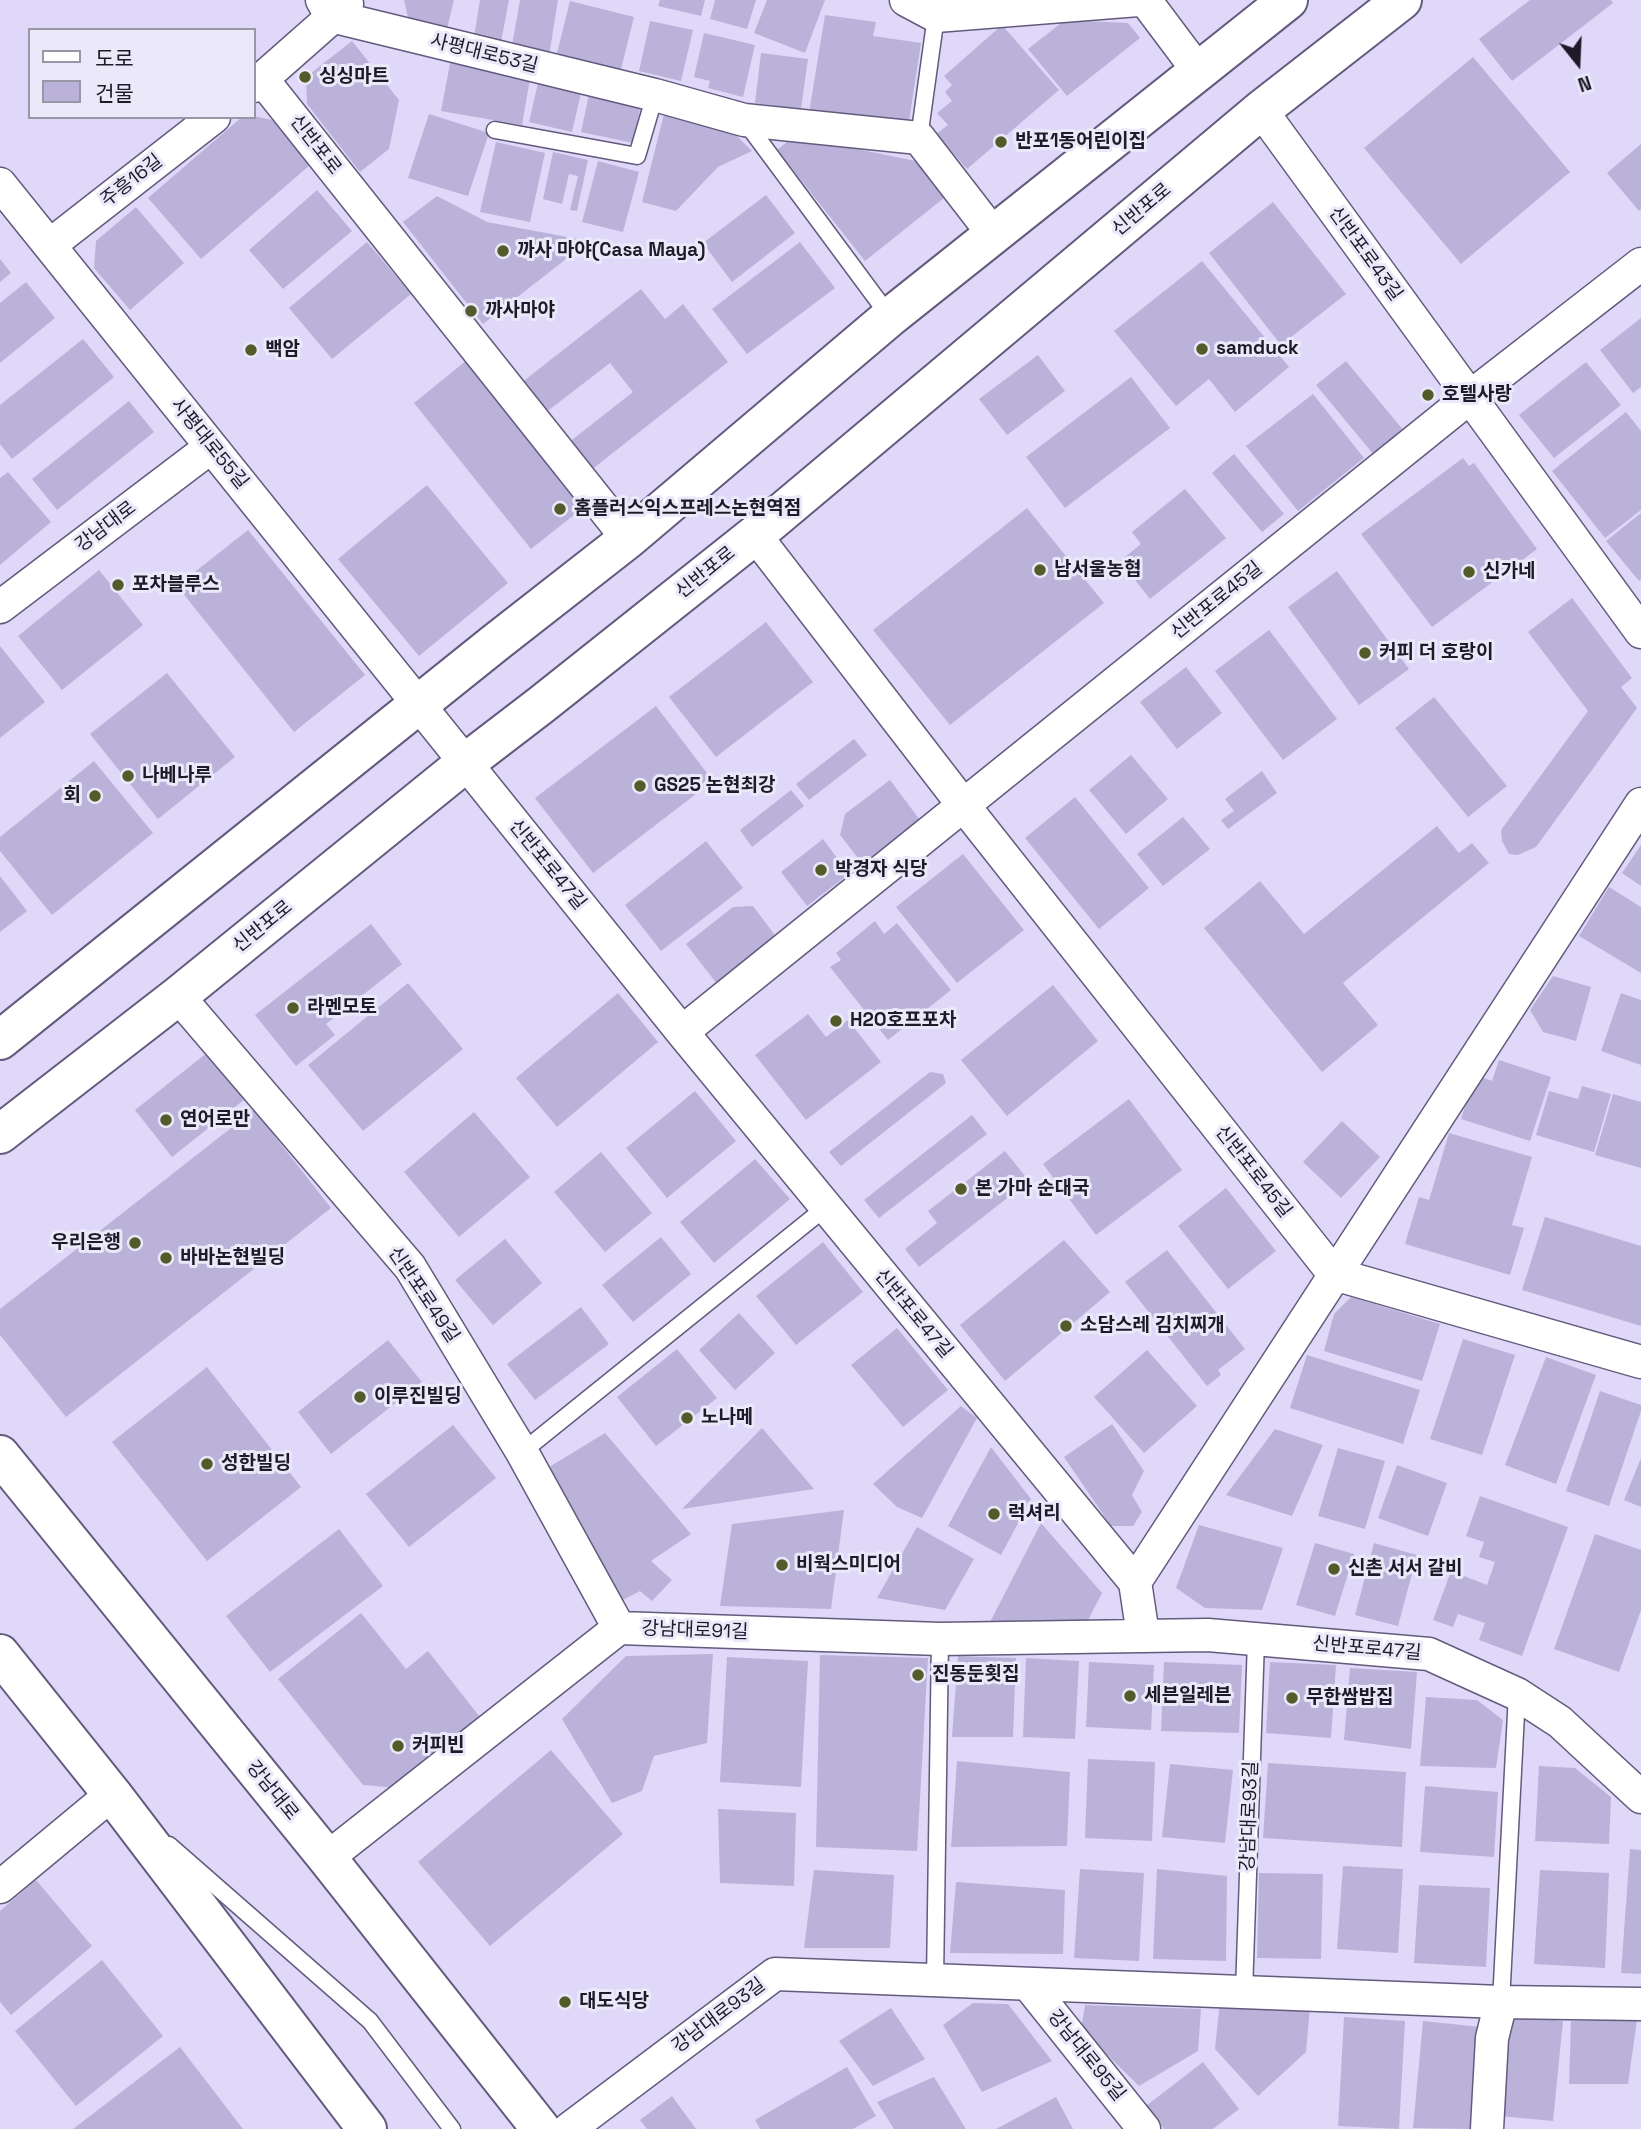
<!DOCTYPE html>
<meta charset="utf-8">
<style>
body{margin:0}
#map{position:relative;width:1641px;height:2129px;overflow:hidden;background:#e0d8f9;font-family:"Space Grotesk","Noto Sans KR",sans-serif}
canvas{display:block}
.legend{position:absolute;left:28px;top:28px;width:228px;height:91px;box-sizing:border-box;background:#ebe8f9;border:2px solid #9996a6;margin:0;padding:9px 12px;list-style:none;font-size:21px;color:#1e1a29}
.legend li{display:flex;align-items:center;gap:14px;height:35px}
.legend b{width:35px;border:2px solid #9996a6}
.north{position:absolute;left:1543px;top:28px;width:70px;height:70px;-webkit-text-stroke:5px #ebe8f9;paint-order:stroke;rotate:162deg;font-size:19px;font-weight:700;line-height:28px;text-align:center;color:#1e1a29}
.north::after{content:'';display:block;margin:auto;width:24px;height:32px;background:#1e1a29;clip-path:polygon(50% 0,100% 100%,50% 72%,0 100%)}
</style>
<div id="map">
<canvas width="1641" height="2129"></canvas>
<ul class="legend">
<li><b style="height:9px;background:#fff"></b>도로</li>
<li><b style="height:19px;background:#bbb2d9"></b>건물</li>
</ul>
<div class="north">N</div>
</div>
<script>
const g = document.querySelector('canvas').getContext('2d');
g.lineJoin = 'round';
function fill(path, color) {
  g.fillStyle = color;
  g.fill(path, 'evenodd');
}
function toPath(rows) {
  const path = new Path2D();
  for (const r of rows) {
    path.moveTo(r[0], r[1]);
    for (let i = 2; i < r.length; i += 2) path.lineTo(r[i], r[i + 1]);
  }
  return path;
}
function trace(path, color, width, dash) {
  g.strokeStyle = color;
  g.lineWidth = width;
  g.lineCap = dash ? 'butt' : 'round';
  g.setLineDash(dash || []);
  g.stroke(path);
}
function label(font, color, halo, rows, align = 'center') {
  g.font = font + ' "Space Grotesk","Noto Sans KR",sans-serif';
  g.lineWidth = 6;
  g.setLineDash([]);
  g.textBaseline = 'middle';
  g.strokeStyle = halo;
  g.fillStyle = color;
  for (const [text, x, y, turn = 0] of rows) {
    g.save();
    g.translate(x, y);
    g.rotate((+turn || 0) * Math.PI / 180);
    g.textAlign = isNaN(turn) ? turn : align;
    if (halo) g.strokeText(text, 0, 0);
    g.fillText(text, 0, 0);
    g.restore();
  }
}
const building = toPath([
 [404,0,454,0,446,33,410,26],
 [480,0,509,0,501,42,474,37],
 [520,0,558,0,549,56,511,51],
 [660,0,705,0,701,16,658,6],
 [715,0,756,0,747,29,710,19],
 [767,0,825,0,805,53,754,33],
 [1530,0,1611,0,1613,3,1512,81,1479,39],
 [570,1,634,17,620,73,556,57],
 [825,15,876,22,873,36,921,43,908,128,809,113],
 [1065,20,1128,23,1140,38,1067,96,1028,49],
 [650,21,693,30,681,81,639,71],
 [1002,25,1059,90,967,169,936,134,948,125,937,113,952,101,945,92,952,85,944,76],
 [704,33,755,45,743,97,708,88,710,81,694,77],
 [352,41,399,100,389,149,360,172,307,104,306,77],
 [452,53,532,67,522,125,441,111],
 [761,53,808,59,801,109,755,103],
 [1473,57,1570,172,1461,264,1364,148],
 [539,79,582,89,572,132,529,122],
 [591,85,643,95,633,143,581,132],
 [665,110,727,126,752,151,718,167,676,211,642,202],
 [429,114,489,133,468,196,408,178],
 [254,116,272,120,310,165,201,259,148,198,242,117],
 [794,136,925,163,949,194,865,261,777,150],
 [496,142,545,153,530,222,480,212],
 [1641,144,1641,209,1639,211,1607,173],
 [553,152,588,160,577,211,570,210,578,176,569,174,562,204,543,199],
 [598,161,639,172,623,232,582,222],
 [317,190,352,231,283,289,249,250],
 [766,195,795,233,732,282,703,243],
 [437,196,487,222,589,241,483,324,403,222],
 [1273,202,1346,294,1281,345,1209,253],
 [136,207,184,263,130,310,94,268,96,241],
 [367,242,411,294,332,359,289,308],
 [800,242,835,288,747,354,712,309],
 [0,259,11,273,0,282],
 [1202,261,1289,367,1235,412,1209,379,1176,406,1114,331],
 [26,282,55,318,0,363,0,303],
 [641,289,665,319,683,304,728,362,590,471,568,443,633,392,610,363,545,413,521,383],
 [1641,318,1641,387,1633,393,1600,350],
 [83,339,114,377,12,459,0,444,0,405],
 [1038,355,1065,391,1007,435,979,399],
 [467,360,584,507,531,549,414,403],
 [1346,361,1409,437,1379,461,1316,385],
 [1586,362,1621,405,1554,458,1519,415],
 [1131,377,1170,428,1065,508,1026,457],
 [1313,394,1364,458,1298,511,1246,446],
 [129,401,154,432,57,510,32,479],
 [1626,412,1641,431,1641,510,1605,538,1552,471],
 [1234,454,1284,514,1262,532,1212,473],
 [1463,458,1469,466,1474,463,1537,549,1432,627,1361,534],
 [8,472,51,522,0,565,0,478],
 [427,485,508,583,419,656,338,559],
 [1185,489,1226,538,1150,599,1120,561,1141,544,1132,532],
 [1027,508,1104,603,950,725,873,630],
 [1641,513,1641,579,1639,581,1606,541],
 [248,530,365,675,294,732,177,586],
 [99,570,143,625,62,690,18,636],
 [1337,571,1409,669,1359,705,1288,607],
 [1572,598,1632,678,1621,687,1637,708,1536,847,1518,855,1509,854,1502,841,1501,830,1588,711,1528,632],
 [766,622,813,682,716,757,669,697],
 [1269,630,1337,719,1283,760,1215,671],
 [0,646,45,702,0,738],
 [1186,667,1222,713,1177,749,1140,702],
 [167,673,235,757,158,819,90,734],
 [1434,697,1507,786,1468,817,1395,728],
 [656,706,713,781,593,873,535,798],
 [854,739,867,755,809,800,796,784],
 [1131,755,1168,799,1126,834,1089,790],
 [94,761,153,833,52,915,0,851,0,837],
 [1262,771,1277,793,1228,829,1221,820,1234,811,1225,799],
 [890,780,926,828,868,871,840,835,845,814],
 [791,790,804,806,752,847,740,830],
 [1075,797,1149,888,1099,929,1025,838],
 [1183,817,1210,849,1163,886,1137,854],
 [1437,826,1459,853,1472,843,1489,863,1343,983,1378,1025,1322,1072,1204,928,1260,881,1304,934],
 [823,839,849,874,807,906,781,872],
 [706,841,743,888,661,951,625,905],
 [1641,845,1641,886,1622,873],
 [963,854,1024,930,957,983,896,907],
 [0,876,27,911,0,932],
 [1609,887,1641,907,1641,973,1579,936],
 [753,906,780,942,721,989,686,944,733,907],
 [875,921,884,934,897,923,951,990,888,1040,830,967,841,960,836,953],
 [371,924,402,964,326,1024,335,1035,296,1066,255,1015],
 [1553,976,1591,987,1576,1041,1543,1032,1530,1010],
 [408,983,463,1049,363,1131,308,1065],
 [1053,985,1098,1041,1007,1116,961,1060],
 [618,993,658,1042,557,1127,516,1078],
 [1621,993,1641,1000,1641,1065,1601,1051],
 [808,1014,826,1037,848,1020,881,1062,806,1120,755,1055],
 [208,1052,245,1099,172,1157,135,1110],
 [1499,1060,1551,1077,1530,1141,1461,1119,1475,1075,1492,1081],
 [930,1072,943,1074,946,1083,841,1166,829,1152],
 [1582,1086,1611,1094,1594,1152,1536,1135,1549,1091,1578,1099],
 [695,1091,736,1141,667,1198,626,1148],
 [1613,1094,1641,1102,1641,1168,1595,1155],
 [1129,1099,1182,1170,1096,1235,1043,1164],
 [254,1110,331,1208,66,1417,0,1335,0,1309],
 [474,1112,530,1177,459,1237,404,1172],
 [972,1115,987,1134,879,1218,864,1200],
 [1342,1121,1380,1157,1341,1198,1303,1162],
 [1449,1133,1532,1157,1512,1225,1524,1228,1510,1275,1405,1244,1419,1197,1429,1200],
 [1005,1151,1029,1181,919,1267,905,1249,937,1223,928,1211],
 [601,1152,652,1213,605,1252,554,1192],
 [755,1159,790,1199,714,1263,680,1222],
 [1226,1188,1276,1251,1228,1289,1178,1226],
 [1545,1217,1641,1246,1641,1326,1522,1290],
 [661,1237,691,1274,633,1322,602,1285],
 [505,1239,542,1283,493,1325,455,1280],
 [1064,1240,1110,1292,1005,1381,960,1325],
 [823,1242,863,1292,796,1345,756,1296],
 [1167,1250,1245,1349,1218,1370,1221,1375,1207,1386,1125,1282],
 [1351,1297,1440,1324,1422,1381,1324,1351,1334,1314],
 [581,1307,609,1344,535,1400,507,1364],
 [739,1313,775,1353,735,1390,699,1350],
 [897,1328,948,1390,903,1427,851,1365],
 [1463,1339,1515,1355,1482,1455,1430,1439],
 [388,1340,422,1382,331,1454,298,1412],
 [677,1349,717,1398,656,1446,617,1397],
 [1147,1350,1197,1406,1144,1453,1094,1397],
 [1307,1355,1420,1390,1403,1444,1290,1408],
 [1546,1357,1596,1375,1556,1484,1505,1465],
 [207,1367,301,1487,207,1561,112,1442],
 [1600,1391,1641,1405,1641,1411,1609,1506,1566,1491],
 [961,1406,977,1418,922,1518,897,1507,873,1484],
 [1112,1424,1144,1471,1132,1495,1142,1512,1133,1526,1111,1526,1064,1457],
 [453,1425,496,1478,409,1547,366,1494],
 [762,1428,814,1489,682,1509],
 [1275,1429,1323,1445,1292,1516,1226,1495],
 [605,1433,691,1534,651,1561,672,1580,652,1601,640,1591,619,1602,546,1469],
 [991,1447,1031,1499,1001,1555,948,1526],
 [1338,1448,1385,1461,1365,1529,1318,1516],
 [1641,1458,1641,1507,1624,1500],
 [1397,1465,1447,1483,1428,1536,1378,1518],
 [1480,1496,1568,1527,1522,1656,1479,1640,1485,1623,1458,1614,1453,1627,1433,1620,1451,1571,1487,1585,1495,1562,1479,1557,1484,1542,1466,1536],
 [844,1510,831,1609,720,1606,732,1524],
 [1041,1523,1102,1593,1088,1620,1045,1627,988,1626],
 [1199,1525,1283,1548,1262,1610,1205,1608,1176,1588],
 [917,1527,974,1559,945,1610,877,1598],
 [339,1529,383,1586,270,1672,226,1616],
 [1595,1534,1641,1550,1641,1610,1619,1672,1554,1649],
 [1315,1543,1354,1554,1335,1616,1296,1605],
 [1374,1543,1417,1555,1398,1626,1355,1615],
 [361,1613,406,1669,428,1651,483,1721,398,1788,363,1785,278,1679],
 [713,1654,707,1743,654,1756,642,1791,612,1803,562,1719,626,1656],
 [820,1655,928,1658,917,1851,816,1847],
 [958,1656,1016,1658,1013,1737,952,1737],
 [727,1657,808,1661,801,1787,720,1782],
 [1026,1658,1079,1661,1075,1739,1023,1737],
 [1089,1662,1154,1665,1151,1730,1086,1727],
 [1164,1662,1242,1665,1239,1733,1161,1731],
 [1270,1662,1336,1665,1331,1738,1266,1733],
 [1350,1668,1417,1672,1411,1749,1344,1740],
 [1426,1697,1477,1700,1503,1720,1496,1768,1420,1766],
 [551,1750,623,1834,490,1946,418,1862],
 [1088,1759,1155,1762,1152,1841,1085,1838],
 [957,1761,1070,1772,1067,1846,951,1847],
 [1268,1763,1406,1772,1402,1847,1263,1838],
 [1170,1764,1233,1770,1225,1843,1162,1837],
 [1539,1766,1575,1768,1611,1797,1609,1844,1535,1841],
 [1425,1786,1498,1792,1494,1857,1420,1852],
 [718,1809,796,1813,794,1886,720,1883],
 [1630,1849,1641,1850,1641,1974,1621,1973],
 [1343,1866,1403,1869,1398,1953,1337,1949],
 [1080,1869,1144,1873,1139,1961,1074,1958],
 [1157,1869,1227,1876,1226,1961,1153,1959],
 [814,1870,894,1875,890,1948,804,1948],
 [1540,1870,1609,1873,1605,1968,1534,1964],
 [1259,1873,1323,1874,1321,1959,1257,1958],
 [36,1880,92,1946,11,2015,0,2002,0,1911],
 [956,1882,1065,1890,1063,1954,950,1953],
 [1419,1885,1490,1888,1486,1967,1414,1963],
 [102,1960,163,2036,76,2106,15,2031],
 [1220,2001,1310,2008,1306,2052,1258,2096,1215,2049],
 [973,2003,1008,2004,1052,2061,982,2092,943,2025],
 [1085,2005,1201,2009,1198,2051,1139,2086,1081,2029],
 [891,2008,925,2059,873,2086,839,2041],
 [1509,2015,1563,2021,1553,2121,1499,2116],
 [1344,2017,1405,2021,1399,2129,1338,2126],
 [1637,2020,1628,2084,1569,2084,1571,2021],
 [1423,2021,1481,2027,1471,2129,1413,2128],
 [180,2047,243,2129,73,2129],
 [1203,2062,1239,2109,1213,2129,1164,2129,1146,2106],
 [847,2067,876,2116,853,2129,760,2129,755,2120],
 [934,2077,966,2129,894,2129,877,2102],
 [672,2096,696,2129,647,2129,640,2120],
 [1056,2097,1073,2129,996,2129]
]);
const service = toPath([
 [744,120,890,317],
 [495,130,637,156,655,95],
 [919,138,936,16],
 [522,1452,825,1208],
 [169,1845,370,2021,452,2129],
 [935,1980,940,1639],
 [1244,1992,1256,1640],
 [1501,2002,1517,1694]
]);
const minor = toPath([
 [322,0,331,16,655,95,744,120,919,138,994,235],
 [906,0,936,16,1138,0],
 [1145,0,1199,72],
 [262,79,628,539],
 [254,86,347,4],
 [1261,110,1641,632],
 [0,184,682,1032,1135,1582,1143,1635],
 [50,245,214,117],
 [755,535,964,806,1334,1274,1641,1362],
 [0,607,211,447],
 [178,996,410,1267,522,1452,619,1628],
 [682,1032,1470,397,1641,264],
 [1135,1582,1641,804],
 [327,1858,619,1628,940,1639,1208,1635,1429,1654,1517,1694,1560,1722,1641,1797],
 [0,1887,112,1794],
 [1028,1984,1144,2129],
 [569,2129,775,1974,1501,2002,1641,2004],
 [1487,2129,1492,2038,1501,2002]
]);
const secondary = toPath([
 [0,1040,495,643,628,539,890,317,1288,0],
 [0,1134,178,996,464,764,541,705,755,535,1261,110,1402,0]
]);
const primary = toPath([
 [0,1455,327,1858,541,2129],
 [0,1654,112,1794,367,2129]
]);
const markers = [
 [305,77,7,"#545b2a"],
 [1001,142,7,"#545b2a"],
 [503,251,7,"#545b2a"],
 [471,311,7,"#545b2a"],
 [1202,349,7,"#545b2a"],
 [251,350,7,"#545b2a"],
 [1428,395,7,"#545b2a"],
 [560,509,7,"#545b2a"],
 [1040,570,7,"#545b2a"],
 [1469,572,7,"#545b2a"],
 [118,585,7,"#545b2a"],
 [1365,653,7,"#545b2a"],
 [128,776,7,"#545b2a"],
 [640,786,7,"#545b2a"],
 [95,796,7,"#545b2a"],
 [821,870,7,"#545b2a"],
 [293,1008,7,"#545b2a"],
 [836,1021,7,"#545b2a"],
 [166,1120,7,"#545b2a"],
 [961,1189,7,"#545b2a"],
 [135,1243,7,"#545b2a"],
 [166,1258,7,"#545b2a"],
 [1066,1326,7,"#545b2a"],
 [360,1397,7,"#545b2a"],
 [687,1418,7,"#545b2a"],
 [207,1464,7,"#545b2a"],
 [994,1514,7,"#545b2a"],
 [782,1565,7,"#545b2a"],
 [1334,1569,7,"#545b2a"],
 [918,1675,7,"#545b2a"],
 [1130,1696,7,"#545b2a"],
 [1292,1698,7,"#545b2a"],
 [398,1746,7,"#545b2a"],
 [565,2002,7,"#545b2a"]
];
const streetNames = [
 ["사평대로53길",484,54,14],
 ["신반포로",315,145,52],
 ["주흥16길",132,181,-38],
 ["신반포로",1142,210,-40],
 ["신반포로43길",1365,254,54],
 ["사평대로55길",209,444,51],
 ["강남대로",106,527,-37],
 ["신반포로",706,573,-39],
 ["신반포로45길",1217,601,-39],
 ["신반포로47길",547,865,51],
 ["신반포로",263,927,-39],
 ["신반포로45길",1253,1172,52],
 ["신반포로49길",423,1295,56],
 ["신반포로47길",913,1314,50],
 ["강남대로91길",695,1631,2],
 ["신반포로47길",1367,1649,5],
 ["강남대로",272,1791,51],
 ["강남대로93길",1250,1816,-88],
 ["강남대로93길",719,2016,-37],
 ["강남대로95길",1086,2056,51]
];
const poiNames = [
 ["싱싱마트",319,77],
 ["반포1동어린이집",1015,142],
 ["까사 마야(Casa Maya)",517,251],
 ["까사마야",485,311],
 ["samduck",1216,349],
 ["백암",265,350],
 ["호텔사랑",1442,395],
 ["홈플러스익스프레스논현역점",574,509],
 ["남서울농협",1054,570],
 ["신가네",1483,572],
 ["포차블루스",132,585],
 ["커피 더 호랑이",1379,653],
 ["나베나루",142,776],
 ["GS25 논현최강",654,786],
 ["회",81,796,"right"],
 ["박경자 식당",835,870],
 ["라멘모토",307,1008],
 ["H2O호프포차",850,1021],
 ["연어로만",180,1120],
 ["본 가마 순대국",975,1189],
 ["우리은행",121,1243,"right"],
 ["바바논현빌딩",180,1258],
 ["소담스레 김치찌개",1080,1326],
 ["이루진빌딩",374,1397],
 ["노나메",701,1418],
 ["성한빌딩",221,1464],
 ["럭셔리",1008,1514],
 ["비웍스미디어",796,1565],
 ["신촌 서서 갈비",1348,1569],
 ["진동둔횟집",932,1675],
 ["세븐일레븐",1144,1696],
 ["무한쌈밥집",1306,1698],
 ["커피빈",412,1746],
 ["대도식당",579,2002]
];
fill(building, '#bbb2d9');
trace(service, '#635a7d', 19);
trace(minor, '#635a7d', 35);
trace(secondary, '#635a7d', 42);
trace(primary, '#635a7d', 42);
trace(service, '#fff', 16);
trace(minor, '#fff', 32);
trace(secondary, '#fff', 38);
trace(primary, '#fff', 38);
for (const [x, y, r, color] of markers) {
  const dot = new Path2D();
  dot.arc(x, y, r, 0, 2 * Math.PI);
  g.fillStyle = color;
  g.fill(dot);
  trace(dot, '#ebe8f9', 2.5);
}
label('19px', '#1e1a29', '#ebe8f9', streetNames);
label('bold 19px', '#1e1a29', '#ebe8f9', poiNames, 'left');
</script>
